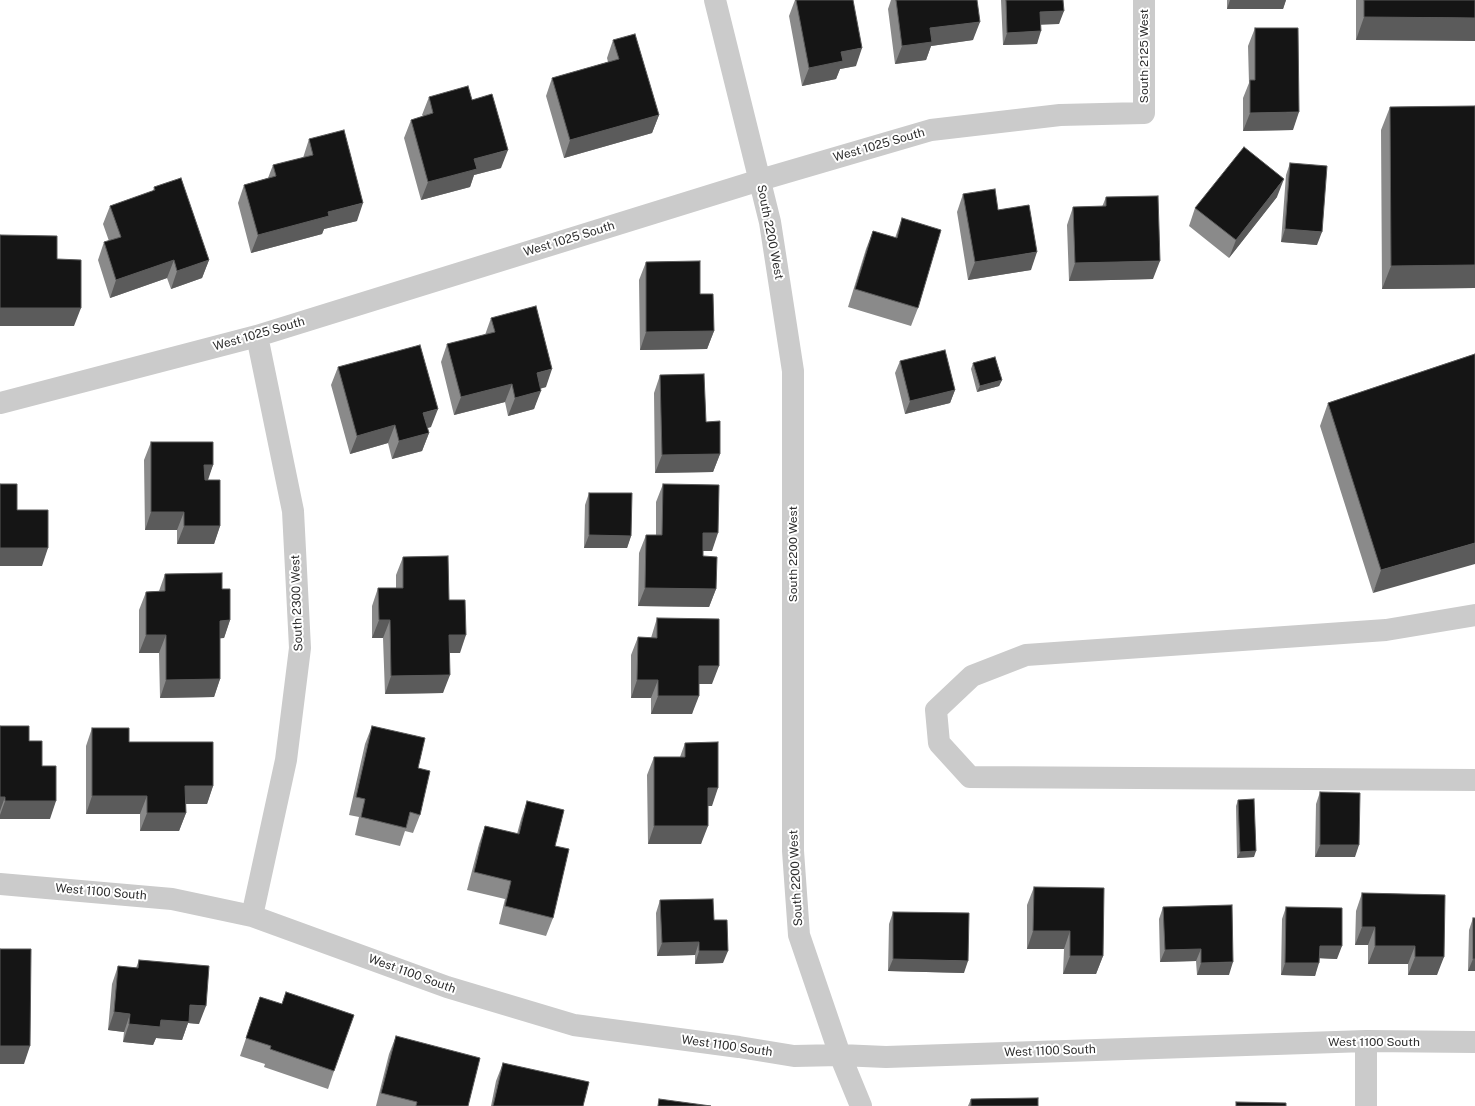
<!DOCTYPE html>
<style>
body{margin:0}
canvas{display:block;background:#fff}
</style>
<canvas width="1475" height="1106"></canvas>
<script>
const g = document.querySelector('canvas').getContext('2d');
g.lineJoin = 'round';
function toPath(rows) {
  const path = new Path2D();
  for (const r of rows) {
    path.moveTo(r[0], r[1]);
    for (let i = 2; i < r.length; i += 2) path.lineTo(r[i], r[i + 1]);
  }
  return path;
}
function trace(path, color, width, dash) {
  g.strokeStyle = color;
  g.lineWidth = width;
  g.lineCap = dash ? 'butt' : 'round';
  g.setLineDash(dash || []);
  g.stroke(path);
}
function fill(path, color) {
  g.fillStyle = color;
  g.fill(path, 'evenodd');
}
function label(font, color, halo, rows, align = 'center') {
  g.font = font + ' "Public Sans",sans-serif';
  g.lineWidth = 4;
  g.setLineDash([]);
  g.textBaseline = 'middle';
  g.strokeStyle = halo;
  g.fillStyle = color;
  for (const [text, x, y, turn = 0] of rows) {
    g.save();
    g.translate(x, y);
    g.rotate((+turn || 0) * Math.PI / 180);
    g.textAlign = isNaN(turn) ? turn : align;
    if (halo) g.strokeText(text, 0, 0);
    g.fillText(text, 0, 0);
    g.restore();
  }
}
const minor = toPath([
 [715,0,770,222,793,371,793,851,799,935,840,1055,861,1106],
 [0,403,257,336,760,180,931,130,1060,115,1144,113,1144,0],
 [1475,615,1386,630,1026,655,972,676,936,710,939,743,970,777,1475,780],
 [0,884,172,899,252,916,447,987,574,1025,739,1047,794,1056,840,1055,886,1057,1366,1041,1475,1042],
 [252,916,286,760,300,648,293,511,257,336],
 [1366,1106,1366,1041]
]);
const wall = toPath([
 [795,0,853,0,856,66,840,69,836,79,802,86,789,16],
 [891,0,977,0,973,40,931,46,926,60,895,64,888,9],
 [1001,0,1063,0,1059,24,1041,24,1037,44,1003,45],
 [1227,0,1286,0,1283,9,1227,9],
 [1356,0,1475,0,1356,40],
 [1255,28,1293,130,1243,131,1243,98,1249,83,1248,46],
 [613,40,659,115,652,133,564,158,546,96,552,78,608,62,607,58],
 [429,97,472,100,501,168,474,175,470,187,421,200,404,138,411,120,423,116,422,115],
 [1475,106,1475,288,1382,289,1381,130,1390,107],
 [309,139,357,221,324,229,322,234,251,253,238,203,244,185,268,178,273,165,303,158],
 [1290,163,1317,245,1281,242,1286,175],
 [154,187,209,260,202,278,171,289,167,278,110,298,98,260,104,242,109,241,103,224,110,206,153,191],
 [963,194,998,210,1031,270,968,280,957,212],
 [1106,197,1153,279,1069,281,1067,225,1073,207,1102,207],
 [1277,197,1229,258,1189,226,1195,208],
 [902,218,918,308,911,326,848,307,866,249,873,231,895,238],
 [646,262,700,294,714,331,707,349,640,350,639,280],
 [491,318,546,387,540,389,534,409,508,416,505,402,454,415,441,362,447,344,485,335],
 [1475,354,1373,593,1320,426,1328,403],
 [900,361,955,390,950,403,905,414,895,373],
 [973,363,1002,380,999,386,977,392,971,369],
 [338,367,431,427,427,428,429,433,422,451,392,459,388,443,350,454,331,385],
 [660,375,706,422,720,454,713,472,655,473,654,393],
 [151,442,213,465,207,480,220,526,214,544,177,544,177,530,145,530,144,460],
 [663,484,712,551,703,551,703,556,716,589,709,607,638,606,639,553,646,535,656,535,656,502],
 [589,493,631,536,627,548,584,548,585,505],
 [403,557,449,600,460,653,449,653,443,693,385,694,383,638,372,638,372,606,378,588,396,588,396,575],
 [165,574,222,589,230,620,224,638,220,638,220,679,214,697,160,698,159,653,139,653,139,610,146,592,159,591],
 [657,618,712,684,699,684,692,714,651,714,651,698,631,698,631,655,638,637,651,638],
 [0,726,29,741,42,766,50,819,0,819],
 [372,726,418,768,420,815,413,833,405,831,400,846,355,835,359,817,349,815,365,744],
 [92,728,129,742,213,786,207,804,186,804,186,813,179,831,140,831,140,814,86,814,86,746],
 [685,743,712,806,708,806,701,844,648,844,647,775,654,757,680,757],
 [1320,792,1355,857,1315,857,1316,804],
 [1238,800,1254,857,1237,858,1236,806],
 [527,801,555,846,553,918,546,936,499,924,505,899,467,890,479,844,485,826,517,834,521,819],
 [1034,887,1103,956,1096,974,1063,974,1064,949,1027,949,1027,905],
 [1362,893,1445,895,1437,975,1408,975,1408,964,1368,964,1368,945,1355,945,1356,911],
 [660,900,714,920,723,963,695,964,695,955,657,956,656,913],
 [1163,907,1229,975,1197,975,1196,961,1160,962,1159,919],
 [1286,907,1337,959,1319,958,1315,976,1281,975,1282,919],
 [893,912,964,973,888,971,889,924],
 [1473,918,1475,971,1468,971,1469,930],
 [139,960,199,1024,188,1023,182,1040,156,1038,153,1045,123,1042,124,1032,108,1030,112,984,118,966,136,968],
 [260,997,334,1071,328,1089,264,1067,265,1064,240,1056],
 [396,1036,468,1106,376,1106,389,1054],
 [503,1063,583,1106,491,1106,496,1081],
 [971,1099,1038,1106,968,1106]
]);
const shadedWall = toPath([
 [1230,0,1286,0,1283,9,1227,9],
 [1064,11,1059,24,1036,25,1040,12],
 [1364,17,1475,18,1475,41,1356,40],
 [980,22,973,40,931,46,926,60,895,64,902,46,930,28],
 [1041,31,1037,44,1003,45,1007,33],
 [862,48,856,66,840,69,836,79,802,86,809,68,841,52],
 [1299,112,1293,130,1243,131,1250,113],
 [659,115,652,133,564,158,570,140],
 [508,150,501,168,474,175,470,187,421,200,428,182,474,159],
 [1284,179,1277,197,1229,258,1236,240],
 [363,203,357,221,324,229,322,234,251,253,258,235,328,212],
 [1285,229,1322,232,1317,245,1281,242],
 [1037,252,1031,270,968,280,975,262],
 [174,260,167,278,110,298,116,280],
 [209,260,202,278,171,289,177,271],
 [1160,261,1153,279,1069,281,1075,263],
 [1475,265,1475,288,1382,289,1391,266],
 [0,308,81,308,74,326,0,326],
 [714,331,707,349,640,350,646,332],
 [552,369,546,387,530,391,537,373],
 [1002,380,999,386,977,392,980,386],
 [512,384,505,402,454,415,461,397],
 [955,390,950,403,905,414,910,401],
 [541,391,534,409,508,416,515,398],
 [438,409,431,427,417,431,423,413],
 [395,425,388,443,350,454,357,436],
 [429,433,422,451,392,459,399,441],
 [720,454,713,472,655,473,662,455],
 [204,465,213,465,207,483,198,483],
 [151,512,184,512,177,530,145,530],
 [184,526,220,526,214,544,177,544],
 [703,533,718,533,712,551,697,551],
 [589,535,631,536,627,548,584,548],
 [1475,543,1475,564,1373,593,1381,570],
 [0,548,48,548,42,566,0,566],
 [645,588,716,589,709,607,638,606],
 [230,620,224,638,213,639,220,621],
 [379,620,390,620,383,638,372,638],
 [146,635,166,635,159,653,139,653],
 [449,635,466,635,460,653,442,653],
 [699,666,719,666,712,684,693,684],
 [450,675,443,693,385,694,391,676],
 [220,679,214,697,160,698,166,680],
 [637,680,658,680,651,698,631,698],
 [658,696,699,696,692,714,651,714],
 [185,786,213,786,207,804,179,804],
 [708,788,718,788,712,806,701,806],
 [92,796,147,796,140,814,86,814],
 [0,797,5,797,0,811],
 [5,801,56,801,50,819,0,819,0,815],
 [147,813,186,813,179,831,140,831],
 [654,826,708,826,701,844,648,844],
 [1320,845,1359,845,1355,857,1315,857],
 [1256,851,1254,857,1237,858,1240,852],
 [1362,927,1375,927,1368,945,1355,945],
 [1033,931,1070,931,1064,949,1027,949],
 [699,942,695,955,657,956,662,943],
 [1320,946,1342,946,1337,959,1315,958],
 [1375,946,1415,946,1408,964,1368,964],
 [1201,949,1196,961,1160,962,1165,950],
 [699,951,728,951,723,963,695,964],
 [1070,956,1103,956,1096,974,1063,974],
 [1415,957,1444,957,1437,975,1408,975],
 [893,959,968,961,964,973,888,971],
 [1473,959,1475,959,1475,971,1468,971],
 [1233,962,1229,975,1197,975,1201,963],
 [1285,963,1319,963,1315,976,1281,975],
 [190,1005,206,1006,199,1024,188,1023,182,1040,156,1038,153,1045,123,1042,129,1024,161,1020],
 [114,1012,130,1014,124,1032,108,1030],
 [0,1046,30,1046,24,1064,0,1064]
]);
const building = toPath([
 [796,0,853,0,862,48,841,52,843,61,809,68,796,0],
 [896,0,977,0,980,22,930,28,932,42,902,46,896,0],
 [1006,0,1063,0,1064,11,1040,12,1041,31,1007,33,1006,0],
 [1364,0,1475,0,1475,18,1364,17,1364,0],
 [1255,28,1298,28,1299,112,1250,113,1250,80,1255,80,1255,28],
 [635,34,659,115,570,140,552,78,619,59,613,40,635,34],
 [468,86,472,100,492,94,508,150,474,159,477,169,428,182,411,120,433,113,429,97,468,86],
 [1475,106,1475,265,1391,266,1390,107,1475,106],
 [344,130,363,203,328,212,329,216,258,235,244,185,276,176,273,165,313,155,309,139,344,130],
 [1244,147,1284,179,1236,240,1195,208,1244,147],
 [1290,163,1327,166,1322,232,1285,229,1290,163],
 [181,178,209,260,177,271,174,260,116,280,104,242,121,237,110,206,155,190,154,187,181,178],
 [995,189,998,210,1029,205,1037,252,975,262,963,194,995,189],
 [1158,196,1160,261,1075,263,1073,207,1106,206,1106,197,1158,196],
 [902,218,941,230,918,308,855,289,873,231,897,238,902,218],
 [0,235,57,236,57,259,81,260,81,308,0,308,0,235],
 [700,261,700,294,713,294,714,331,646,332,646,262,700,261],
 [536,306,552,369,537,373,541,391,515,398,512,384,461,397,447,344,495,332,491,318,536,306],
 [420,345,438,409,423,413,429,433,399,441,395,425,357,436,338,367,420,345],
 [945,350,955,390,910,401,900,361,945,350],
 [1475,354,1475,543,1381,570,1328,403,1475,354],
 [995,357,1002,380,980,386,973,363,995,357],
 [704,374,706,422,720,421,720,454,662,455,660,375,704,374],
 [151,442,213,442,213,465,204,465,205,480,220,480,220,526,184,526,184,512,151,512,151,442],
 [0,484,17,484,17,510,48,510,48,548,0,548,0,484],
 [663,484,719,485,718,533,703,533,703,556,717,557,716,589,645,588,646,535,662,535,663,484],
 [589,493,632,493,631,536,589,535,589,493],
 [448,556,449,600,465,600,466,635,449,635,450,675,391,676,390,620,379,620,378,588,403,588,403,557,448,556],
 [222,573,222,589,230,589,230,620,220,621,220,679,166,680,166,635,146,635,146,592,165,591,165,574,222,573],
 [657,618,719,619,719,666,699,666,699,696,658,696,658,680,637,680,638,637,657,638,657,618],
 [0,726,29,726,29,741,42,741,42,766,56,766,56,801,5,801,5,797,0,797,0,726],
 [372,726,425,738,418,768,430,771,420,815,410,812,406,828,361,817,365,799,356,797,372,726],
 [92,728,129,728,129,742,213,742,213,786,185,786,186,813,147,813,147,796,92,796,92,728],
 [718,742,718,788,708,788,708,826,654,826,654,757,685,757,685,743,718,742],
 [1320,792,1360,793,1359,845,1320,845,1320,792],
 [1254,799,1256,851,1240,852,1238,800,1254,799],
 [527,801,564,810,555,846,569,849,553,918,505,906,511,881,474,872,485,826,519,834,527,801],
 [1034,887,1104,888,1103,956,1070,956,1070,931,1033,931,1034,887],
 [1362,893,1445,895,1444,957,1415,957,1415,946,1375,946,1375,927,1362,927,1362,893],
 [713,899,714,920,727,920,728,951,699,951,699,942,662,943,660,900,713,899],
 [1232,905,1233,962,1201,963,1201,949,1165,950,1163,907,1232,905],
 [1286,907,1342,908,1342,946,1320,946,1319,963,1285,963,1286,907],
 [893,912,969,913,968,961,893,959,893,912],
 [1473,918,1475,918,1475,959,1473,959,1473,918],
 [0,949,31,949,30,1046,0,1046,0,949],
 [139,960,209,966,206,1006,190,1005,189,1022,161,1020,160,1027,129,1024,130,1014,114,1012,118,966,138,968,139,960],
 [286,992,354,1015,334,1071,270,1049,271,1046,246,1038,260,997,282,1004,286,992],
 [396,1036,480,1058,468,1106,416,1106,417,1102,381,1093,396,1036],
 [503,1063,589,1082,583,1106,493,1106,503,1063],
 [1038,1098,1038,1106,971,1106,971,1099,1038,1098],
 [659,1099,711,1106,658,1106,659,1099],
 [1236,1102,1286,1103,1286,1106,1236,1106,1236,1102]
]);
const streetNames = [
 ["South 2125 West",1144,56,-90],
 ["West 1025 South",879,145,-16],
 ["South 2200 West",770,232,79],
 ["West 1025 South",569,239,-17],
 ["West 1025 South",259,334,-16],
 ["South 2200 West",793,554,-90],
 ["South 2300 West",297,603,-92],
 ["South 2200 West",796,878,-93],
 ["West 1100 South",101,892,5],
 ["West 1100 South",412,974,20],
 ["West 1100 South",1374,1042],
 ["West 1100 South",727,1046,8],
 ["West 1100 South",1050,1051,-2]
];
trace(minor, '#cbcbcb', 22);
fill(wall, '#8a8a8a');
fill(shadedWall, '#5b5b5b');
fill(building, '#151515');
trace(building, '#5b5b5b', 1);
label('12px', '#2e2e2e', '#fff', streetNames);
</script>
